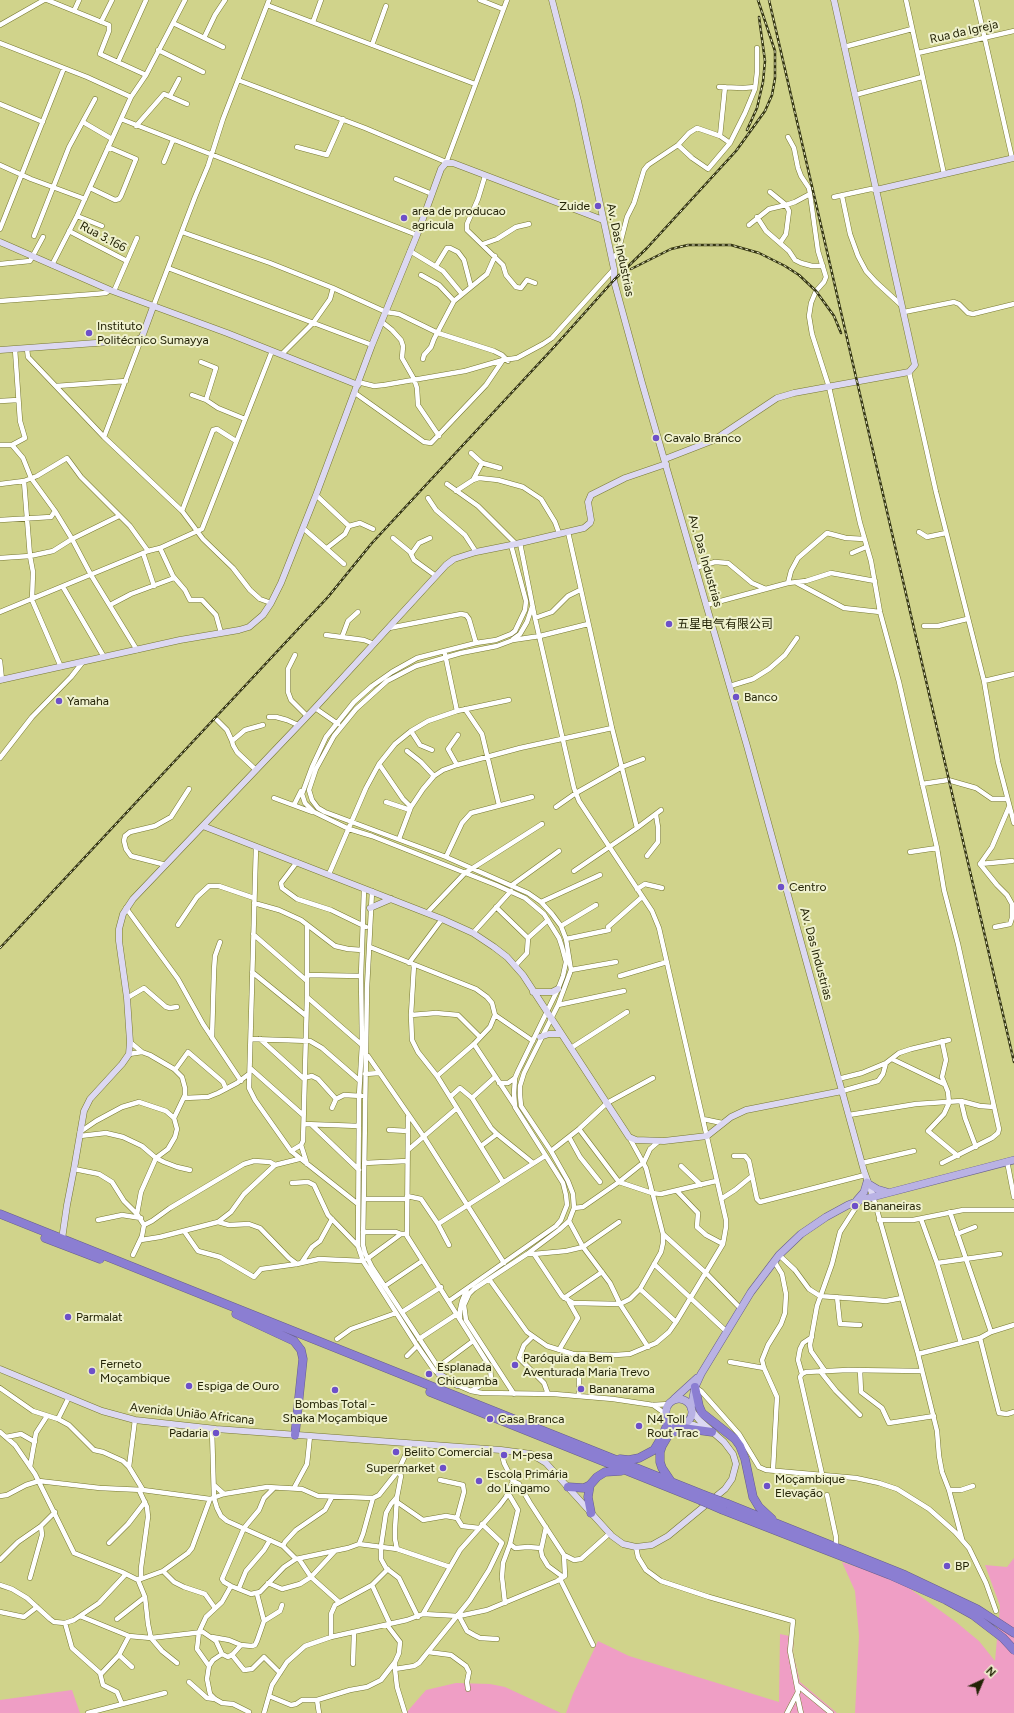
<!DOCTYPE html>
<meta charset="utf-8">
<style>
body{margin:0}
#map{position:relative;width:1014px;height:1713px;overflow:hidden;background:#d0d38b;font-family:Figtree,sans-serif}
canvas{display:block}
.north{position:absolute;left:962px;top:1661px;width:40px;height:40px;-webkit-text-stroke:3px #eff1cd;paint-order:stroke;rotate:44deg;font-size:11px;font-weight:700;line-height:16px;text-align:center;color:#232306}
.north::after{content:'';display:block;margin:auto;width:14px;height:18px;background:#232306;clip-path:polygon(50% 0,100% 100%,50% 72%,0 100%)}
</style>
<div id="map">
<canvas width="1014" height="1713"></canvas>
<div class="north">N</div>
</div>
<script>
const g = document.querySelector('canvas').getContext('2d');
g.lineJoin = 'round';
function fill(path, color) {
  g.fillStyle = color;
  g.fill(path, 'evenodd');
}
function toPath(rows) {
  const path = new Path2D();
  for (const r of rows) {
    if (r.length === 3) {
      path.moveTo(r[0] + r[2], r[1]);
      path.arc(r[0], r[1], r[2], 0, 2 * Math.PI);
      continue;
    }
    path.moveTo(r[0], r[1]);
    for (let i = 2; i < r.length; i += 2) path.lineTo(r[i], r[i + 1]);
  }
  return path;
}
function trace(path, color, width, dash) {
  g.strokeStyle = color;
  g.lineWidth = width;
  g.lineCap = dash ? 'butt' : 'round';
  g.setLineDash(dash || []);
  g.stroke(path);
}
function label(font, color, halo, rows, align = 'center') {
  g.font = font + ' Figtree,"Noto Sans SC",sans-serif';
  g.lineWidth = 4;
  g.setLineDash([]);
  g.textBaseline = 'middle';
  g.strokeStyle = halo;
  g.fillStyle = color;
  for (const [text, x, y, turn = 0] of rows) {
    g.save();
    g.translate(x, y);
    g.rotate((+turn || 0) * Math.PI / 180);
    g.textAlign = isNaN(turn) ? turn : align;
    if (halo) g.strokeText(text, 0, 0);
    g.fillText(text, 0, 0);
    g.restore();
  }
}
const green = toPath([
 [1014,1558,1014,1713,855,1713,859,1636,855,1591,842,1562,885,1576,909,1588,956,1622,979,1641,995,1661,1000,1606,985,1565,1007,1567],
 [780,1634,794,1637,793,1653,800,1682,837,1713,566,1713,573,1694,598,1641,629,1656,779,1702],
 [456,1683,490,1684,505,1687,561,1713,406,1713,426,1690],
 [72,1690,80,1713,0,1713,0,1700]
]);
const street = toPath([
 [47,0,109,25,109,31,100,54,146,75],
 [480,0,503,9],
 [906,0,944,174],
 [976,0,1012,158],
 [267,5,475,84],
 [74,11,79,0],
 [101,22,112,0],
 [313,22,321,0],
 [173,23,223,47],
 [0,25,44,0],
 [204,38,215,15,225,0],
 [0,43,87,77,131,97],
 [372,45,386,6],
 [844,47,912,29],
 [158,50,203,72],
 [918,53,1014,31],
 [118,62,146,0],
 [238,80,365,128,446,162],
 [719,87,743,88,755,87],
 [855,95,922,77],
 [170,96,179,79],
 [0,104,43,122],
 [121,119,417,235],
 [83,122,112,139],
 [136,126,164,94,187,104],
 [720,136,725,87],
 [788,137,794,148,798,168,801,176,809,188,810,194],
 [730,143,745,113,755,89,757,72,757,48],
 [297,147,327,155,343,119],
 [164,162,173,140],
 [446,163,507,0],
 [0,165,31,179,85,199],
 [485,176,478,199,467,224,467,230,503,265,506,275,516,287,521,288,527,280,535,283],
 [396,179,432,194],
 [90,188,115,200,119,199,121,196,136,159,108,147],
 [770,192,786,205,795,202,810,194,818,251,826,277,824,282,816,291,811,303,809,316,812,334,829,387,860,523,871,561,880,612,899,682,937,848,944,890,958,944,999,1129,998,1133,992,1138,942,1163],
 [842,196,850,234,858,256,866,271,876,282,901,305],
 [834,197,871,189,876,190],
 [77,216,102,226],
 [757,217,766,231,789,251,795,260,801,263,812,266,823,266],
 [749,225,769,209,786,205,789,211,786,234,780,243],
 [0,229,64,68],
 [69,231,127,261],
 [182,232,270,263,333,288,386,312,399,314,438,333,494,351,502,355,508,361],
 [34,236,69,147,95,99],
 [483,244,497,239,516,227,529,224],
 [410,251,443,271,462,294],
 [612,260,618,252,627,217,634,203,644,170,648,165,678,145,692,158,708,169,730,143,720,136,697,128,689,133,678,145],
 [0,264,30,261,43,237],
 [52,265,77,216,131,97,146,75,185,0],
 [436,266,447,248,450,248,458,252,464,260,471,287],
 [168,268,372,345],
 [421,275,439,285,454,301],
 [114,291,137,238],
 [0,301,95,294,106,293,110,290],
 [153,307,195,197,208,166,223,119,269,0],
 [904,312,954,302,959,304,968,313,973,314,1014,304],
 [382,322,392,330,401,340,403,346,402,358,414,379,417,388,418,405,439,436],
 [27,349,28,357,104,437,182,511,203,539,233,568,250,590,260,599,271,603],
 [282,354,313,323,330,299,333,288],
 [423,359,424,355,431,347,434,339,454,301,487,274,495,256],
 [201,362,216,368,206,400],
 [909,372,936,492,984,681,998,762,1014,823],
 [358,382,374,386,384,385,465,371,503,360,517,358,543,344,552,338,614,269],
 [56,386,126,381],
 [355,393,424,442,431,443,486,385,503,360],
 [192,395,206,400,218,408,245,419],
 [0,401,18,400],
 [104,437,142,337],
 [0,445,12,445,25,438,20,421,15,349],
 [12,445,23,458,31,478,55,511,72,539,91,575,137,650],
 [471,453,482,463,500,468],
 [473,480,482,463],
 [24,481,30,556,33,572,32,600,61,667],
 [0,484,24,481,37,476,67,458,81,477,130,526,148,551],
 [447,484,478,506,516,544],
 [456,491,473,480,479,478,498,480,523,487,541,499,555,522,559,533],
 [316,495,349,526,360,523,373,529],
 [428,498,436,510,465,535,476,552],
 [182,511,213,430,217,429,236,441],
 [0,520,51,517,55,511],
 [303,528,344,564],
 [568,532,612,728,637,828],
 [919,532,927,537,946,533],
 [393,538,410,552,414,560,436,576],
 [160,548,173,576,185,590,190,600,202,600,216,615,221,633],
 [327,548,345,534,349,526],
 [143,553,154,586],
 [412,553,419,543,430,538],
 [852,553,866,547],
 [0,558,30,556,53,551,72,539,119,516],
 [695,568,715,562,728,563,752,583,766,589],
 [788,583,791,571,798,558,827,533,846,538,864,539],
 [797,583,844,608,880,612],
 [63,587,104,657],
 [110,605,131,594,174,578],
 [706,605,788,583,806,581,831,573,875,581],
 [0,612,148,551,160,548,202,529,272,351],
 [535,618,552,612,568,596,580,590],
 [924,626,938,626,967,619],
 [389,628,461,614,466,615,469,619,476,643],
 [326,635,364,640,374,644],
 [342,637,348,621,358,612],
 [513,639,520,634,527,622,532,607],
 [445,654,457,711],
 [295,655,288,669,288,692,291,700,307,716],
 [0,661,2,680],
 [984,681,1014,674],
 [730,686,753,679,769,669,785,655,797,638],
 [315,708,338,724],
 [465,709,482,734,499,805],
 [269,717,276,717,287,720,298,725],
 [217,720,227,730,232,741],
 [411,731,420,745,432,750],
 [407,751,421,762,434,776],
 [0,758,32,717,71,677,82,663],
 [379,764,403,799,411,807],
 [457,765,448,749,458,735],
 [256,770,237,752,233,745,232,741,245,730,263,725],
 [922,784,948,780,976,788,992,799,1007,799],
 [274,798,312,812],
 [386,802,410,810],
 [294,805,301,791],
 [556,807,576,793,622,767,643,759],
 [399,839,411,807,423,789,434,776,443,770,457,765,520,748,612,728],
 [256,847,249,1088,255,1100,291,1151,358,1204],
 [910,852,937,848],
 [647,856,658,842,658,827,656,815],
 [446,857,462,823,471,813,532,797],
 [297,862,281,883,282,888,297,899,331,910,366,927],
 [980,864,997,885,1007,895,1012,904,1012,918,1010,924,995,927],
 [980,864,992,847,1009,807],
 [980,864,1012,861],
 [166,865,131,856,126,849,124,841,125,836,130,832,155,826,171,817,189,789],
 [574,871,637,828,661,810],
 [329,874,366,788,379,764,395,744,411,731,428,721,457,711,509,700],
 [512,885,559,851],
 [364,889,361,976,362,1045,359,1096,358,1246,363,1261,381,1289,416,1344,434,1370,439,1374],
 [637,889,645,884,662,888],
 [372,891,367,988,363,1245,365,1253,372,1267,438,1367,439,1374],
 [541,902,600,875],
 [254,903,279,910,301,920,335,946,348,949,362,950],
 [496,907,528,938,527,953,515,966],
 [126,908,178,979,203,1024,241,1081],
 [427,913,465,873,542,824],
 [178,925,197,897,209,886,219,886,254,898],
 [561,926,596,905],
 [608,927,642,897],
 [473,933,511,891],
 [253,934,307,981],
 [528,938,548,920],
 [566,939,609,930],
 [370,947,476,989,487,997,492,1003,495,1015,490,1027,474,1044,437,1076],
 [409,963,442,919],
 [414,965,411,1015,412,1040,418,1052,437,1076,503,1182],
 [571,970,616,962],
 [252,972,305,1015],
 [307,975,361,976],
 [620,976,667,962],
 [307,997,362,1045],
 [127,998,144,988,166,1007,170,1008,177,1007],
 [558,1005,624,991],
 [411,1015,436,1013,458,1015,480,1037],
 [495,1015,533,1041],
 [212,1038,214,970,215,956,220,942],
 [251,1039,310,1041,322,1048,360,1081],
 [260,1039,303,1078,312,1076,318,1079,336,1099],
 [942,1041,946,1060,942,1077,948,1092,949,1103,944,1114,928,1131,958,1156],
 [130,1042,142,1052],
 [474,1044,515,1106],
 [571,1048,627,1012],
 [129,1054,142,1052,150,1055,174,1069,182,1077,185,1088,185,1095,174,1118],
 [368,1056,424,1137,504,1263],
 [892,1059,944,1084],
 [250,1068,303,1115],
 [175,1070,188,1052,223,1082,226,1089],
 [365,1074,379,1073],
 [838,1079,862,1073,886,1063,899,1053,911,1049,949,1040],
 [499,1083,508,1083,515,1078],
 [842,1091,878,1081,883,1074,886,1063],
 [450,1097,460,1088,472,1098,495,1077],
 [184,1098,208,1097,218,1093,237,1083,249,1074],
 [472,1098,491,1128,497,1134],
 [961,1101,965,1118,976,1147],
 [332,1108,336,1099,344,1095,362,1096],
 [849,1115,916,1104,961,1101,980,1106,994,1107],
 [408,1117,407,1236,490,1367,491,1379,471,1391],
 [703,1119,722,1123],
 [304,1124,359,1126],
 [312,1125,359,1170],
 [579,1129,619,1182,652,1193,661,1194,716,1181],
 [389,1130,408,1131],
 [80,1132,96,1121,122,1107,139,1102,166,1111,174,1118,177,1129,175,1137,168,1149,156,1158,141,1192,137,1214,144,1225,142,1236,133,1255],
 [80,1136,106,1133,123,1137,142,1146,156,1158,164,1162,177,1167,190,1170],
 [569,1137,580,1157,600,1182],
 [301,1145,307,1164],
 [481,1146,497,1134,533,1163],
 [408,1150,457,1108],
 [291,1151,301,1145,303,1141,307,997,307,925],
 [551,1151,579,1129,607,1103,653,1078],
 [734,1156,745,1156,749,1161,757,1199,760,1202,865,1175],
 [1007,1161,1014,1197],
 [364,1163,407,1161],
 [862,1163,914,1151],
 [681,1166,701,1185],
 [74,1169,99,1174,112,1182,124,1201,137,1214],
 [292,1183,308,1182,314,1185,328,1215,358,1246],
 [677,1191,698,1213,697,1227,706,1235,723,1244],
 [407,1196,421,1199,438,1224,545,1156],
 [873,1196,918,1354,937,1431,939,1456,942,1472,949,1490,962,1539],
 [364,1199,407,1199],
 [721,1199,735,1190,752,1176],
 [574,1208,583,1207,619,1182,644,1162,650,1149,658,1142],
 [950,1212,991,1332],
 [921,1219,937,1263,961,1343],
 [98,1220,122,1215,141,1218],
 [879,1220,913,1220,963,1210,1014,1210],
 [569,1221,583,1247,610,1283,620,1304,648,1347],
 [218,1222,229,1225,249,1224,260,1228,289,1258,297,1264],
 [438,1224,449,1245],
 [144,1225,152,1221,170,1208,244,1164,254,1161,270,1162,275,1165],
 [184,1231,198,1251,220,1257,254,1277,261,1269,297,1264,319,1259,363,1261],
 [363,1232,396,1232,401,1234,407,1234],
 [663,1234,706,1273,741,1309],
 [957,1234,975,1227],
 [141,1240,160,1237,218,1222,231,1212,244,1194,275,1165,299,1159],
 [527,1254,534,1254,562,1296,573,1303,620,1304,630,1299,640,1289,661,1252,663,1243,663,1234,646,1168,629,1137],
 [534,1254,566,1251,583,1247,619,1222],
 [779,1255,795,1270,809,1289,820,1296,886,1301,902,1298],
 [367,1259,401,1234],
 [302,1262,312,1247,320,1241,332,1219],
 [937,1263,1000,1254],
 [654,1264,727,1332],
 [489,1279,527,1332,547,1346,573,1354,615,1355,630,1354,656,1343,669,1332,676,1322,723,1244,726,1227,726,1220,659,928,652,911,579,801,574,788,535,618,520,543],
 [385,1286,422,1261],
 [640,1289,676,1322],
 [837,1297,840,1324,860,1325],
 [564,1298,602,1272],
 [449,1301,556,1226,561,1220,567,1205,566,1195,563,1183,515,1107,514,1093,515,1078,518,1071,558,989,563,976,566,962,562,947,559,938,544,914,525,898,496,885,372,836,349,829,314,812,305,803,302,794,312,767,326,737,354,702,372,686,392,672,417,658,476,643,496,640,511,634,515,631,525,610,526,601,511,545],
 [402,1312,441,1287],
 [460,1318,460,1310,462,1301,467,1289],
 [532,1337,524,1345,519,1358,544,1383,548,1394],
 [980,1338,999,1413,1007,1414,1014,1412],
 [337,1339,351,1329,396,1313],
 [419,1339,457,1314],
 [559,1350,578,1318,569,1302],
 [918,1354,961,1343,980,1338,991,1332,1014,1325],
 [407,1356,417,1346],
 [730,1362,764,1368],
 [438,1367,473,1341],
 [860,1370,861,1392,882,1408,889,1423,934,1416],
 [820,1371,836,1391,860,1415],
 [825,1371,811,1351,810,1345,817,1306,832,1264,840,1232,860,1201],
 [802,1374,798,1360,800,1349,803,1343,812,1337],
 [457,1385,471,1391,482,1393,554,1394,613,1399,653,1405,669,1404],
 [695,1387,701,1391,739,1434,759,1467,766,1470,856,1478,879,1483,897,1489,929,1509,955,1532,969,1548,986,1583,996,1611],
 [0,1388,33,1411,58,1419,69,1425,94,1450,103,1452,123,1461,129,1467,143,1490],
 [514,1394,466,1320,464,1305,469,1294,474,1289,527,1254,559,1230,569,1221,574,1208,573,1194,568,1181,551,1151,521,1106,520,1095,520,1086,524,1073,558,1005,571,970,566,939,561,926,552,914,541,902,528,893,446,857,325,812,318,808,312,800,309,790,316,769,334,736,356,709,387,681,416,666,461,653,497,646,513,640,540,636,588,624],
 [579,1396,579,1376],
 [653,1405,667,1415],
 [58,1419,69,1397],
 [212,1429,214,1498,217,1508,221,1516,227,1521,283,1546],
 [0,1432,15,1445,35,1474,74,1553,122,1572,136,1579,141,1579,163,1571,188,1553,192,1548,210,1499],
 [6,1437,21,1434,35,1442],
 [30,1467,36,1433,47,1416],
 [129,1467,135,1420],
 [773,1470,777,1397,764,1368,762,1360,768,1345,781,1324,785,1313,786,1294,782,1274,774,1261],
 [822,1474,800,1377,802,1374,806,1372,848,1370,922,1371],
 [440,1480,463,1485,464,1492,457,1518,462,1526,479,1528],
 [214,1485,224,1494],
 [274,1488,264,1498,259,1510,244,1528,222,1579,224,1582,231,1586,251,1594,260,1592,284,1567,296,1559,348,1548,359,1544,363,1534,373,1498],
 [294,1488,307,1464,310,1436],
 [139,1490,147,1507,148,1517,141,1568,141,1579],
 [949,1490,961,1490,973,1486],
 [827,1495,836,1537,836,1546],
 [0,1496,7,1495,26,1485,39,1481,100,1488,143,1490,210,1499,224,1494,267,1487,302,1489,318,1496,373,1498,379,1495,398,1471,411,1443],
 [397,1497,391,1504,386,1513,381,1546,381,1559,386,1568,399,1578,418,1617],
 [397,1502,423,1520,446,1516,457,1518],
 [546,1527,541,1550,542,1556,548,1566,563,1577],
 [109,1543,128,1524,145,1502],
 [359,1544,397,1549,450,1567],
 [510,1544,515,1548,528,1547,541,1548],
 [636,1547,638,1557,646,1570,661,1581,709,1597,793,1621,790,1651,798,1692,787,1713],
 [397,1549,395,1539,395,1529,397,1497,401,1476,398,1471],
 [564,1555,574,1560,581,1559,610,1533],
 [296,1559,283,1546,285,1542,296,1530,325,1510,332,1497],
 [299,1559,311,1577,339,1602],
 [0,1560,18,1542,41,1526,55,1512],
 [163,1571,174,1582,184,1587,205,1594,215,1608],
 [30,1578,42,1535,41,1526],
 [560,1579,593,1645],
 [138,1580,145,1597,148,1624,151,1638,162,1651,177,1663],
 [268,1583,282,1589,300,1584,311,1577,335,1551],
 [0,1585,12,1589,27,1598,50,1619,54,1622,65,1623,74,1620,99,1603,126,1574],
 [372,1585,390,1624],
 [239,1588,246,1571,264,1550,270,1540],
 [505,1603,502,1577,503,1563,510,1544,518,1510,508,1493],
 [0,1612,24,1617,37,1607],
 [423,1614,459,1616,487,1610,557,1581,565,1576,564,1555,530,1503,519,1484,513,1481,504,1463,501,1450],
 [80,1616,129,1636,151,1638,203,1632,216,1641,222,1654,228,1657,233,1654,241,1645,252,1646,255,1645,257,1641,264,1621,257,1594],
 [459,1616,467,1631,474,1635,480,1638,497,1639],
 [117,1619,145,1597],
 [264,1621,280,1611,282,1605],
 [65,1623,72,1648,100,1673,103,1685,117,1692,122,1704],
 [387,1625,400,1642,399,1653,395,1662,395,1669,397,1687,405,1713],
 [212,1637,229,1640,241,1645],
 [331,1637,331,1614,335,1605,372,1585,388,1569],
 [428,1652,451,1655,466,1666,469,1672,467,1682,468,1689],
 [222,1654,213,1660,209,1666,207,1679,210,1694,215,1699,222,1703,233,1704,249,1712],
 [119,1655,132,1667],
 [232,1655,244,1670,252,1669,264,1657,280,1673],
 [353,1664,354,1632],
 [209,1666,197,1649,199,1632,206,1617,222,1602,231,1586],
 [395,1669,414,1666,419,1663,470,1600,489,1570,502,1543,482,1524],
 [101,1674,119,1655,129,1636],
 [189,1682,207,1698,215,1699],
 [797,1685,831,1713],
 [797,1695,801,1713],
 [269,1696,291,1705,296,1704,302,1700,317,1700,350,1690,367,1687,381,1680,395,1662],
 [317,1700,319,1713],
 [88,1713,165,1693],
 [264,1713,272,1685,287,1662,305,1646,331,1637,407,1620,423,1614,460,1550,500,1505,506,1497,513,1481]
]);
const secondary = toPath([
 [552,0,578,101,614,269,614,281,642,383,747,746,864,1171,873,1196],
 [876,190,1014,158],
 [0,242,110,290,227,333,358,385],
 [0,350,137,340,142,337,153,307],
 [665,459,714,440,777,398,794,393,909,372,915,365,834,0],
 [0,680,180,640,239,630,249,627,263,615,271,603,281,583,316,495,372,345,417,235,441,169,446,163,453,163,603,220],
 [203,826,442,919,473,933,494,947,507,957,523,975,629,1137,636,1140,664,1141,707,1136,731,1117,746,1110,842,1091],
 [370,908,391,899],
 [533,992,552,992,558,989],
 [540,1037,549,1034,561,1034],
 [62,1239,67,1205,74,1169,84,1111,90,1099,122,1064,129,1054,130,1042,127,998,119,941,119,929,123,914,133,899,315,708,446,565,454,559,476,552,516,544,584,528,590,523,591,520,588,502,591,495,625,478,666,464],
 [0,1369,102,1411,135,1420,216,1429,501,1450,531,1454,546,1463,612,1536,623,1544,636,1547,652,1545,668,1536,725,1489,732,1479,736,1464,733,1454,724,1442,699,1420,692,1411],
 [439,1374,457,1385],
 [683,1424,694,1425,705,1429]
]);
const primary = toPath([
 [867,1183,877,1189,887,1192],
 [857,1200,864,1192,867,1182],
 [674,1399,697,1378],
 [679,1412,13],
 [691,1408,695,1387,701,1374,751,1292,779,1255,801,1234,826,1217,848,1205,861,1200,1014,1160]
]);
const highway = toPath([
 [0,1214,704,1495],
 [45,1238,100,1259],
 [236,1314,294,1341,301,1350,303,1359,295,1435],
 [695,1387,699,1406,702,1413,735,1439,740,1446,745,1459,753,1497,759,1507,772,1519],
 [430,1392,700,1500],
 [674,1432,683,1428,712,1432],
 [620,1459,629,1460,639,1458,654,1450,663,1435,667,1425,668,1417],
 [672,1483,662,1468,660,1462,660,1452,662,1446,669,1434,679,1424],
 [590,1485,588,1497,591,1513],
 [568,1487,584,1488,590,1485,597,1477,605,1472,621,1471],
 [728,1504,905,1575,977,1609,1014,1633],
 [723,1510,890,1575,946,1600,973,1615,1003,1638,1014,1650]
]);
const rail = toPath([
 [769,0,1014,1062],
 [747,130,757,108,763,82,765,61,759,17],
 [631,269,671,249,688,245,731,245,759,253,785,266,799,275,816,291,834,316,841,333],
 [0,948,328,597,372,543,555,346,614,280,647,248,736,151,765,111,772,95,775,78,775,51,758,0]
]);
const highwayBridge = toPath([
 [704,1495,728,1504],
 [700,1500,723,1510]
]);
const markers = [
 [598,206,4,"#6d50c9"],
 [404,218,4,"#6d50c9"],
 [89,333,4,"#6d50c9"],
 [656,438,4,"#6d50c9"],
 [669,624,4,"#6d50c9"],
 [736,697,4,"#6d50c9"],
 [59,701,4,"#6d50c9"],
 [781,887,4,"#6d50c9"],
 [855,1206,4,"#6d50c9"],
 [68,1317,4,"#6d50c9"],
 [515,1365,4,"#6d50c9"],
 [92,1371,4,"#6d50c9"],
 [429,1374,4,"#6d50c9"],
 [189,1386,4,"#6d50c9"],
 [581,1389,4,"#6d50c9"],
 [335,1390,4,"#6d50c9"],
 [490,1419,4,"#6d50c9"],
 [639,1426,4,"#6d50c9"],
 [216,1433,4,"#6d50c9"],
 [396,1452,4,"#6d50c9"],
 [504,1455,4,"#6d50c9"],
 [443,1468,4,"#6d50c9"],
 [479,1481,4,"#6d50c9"],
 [767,1486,4,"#6d50c9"],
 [947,1566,4,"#6d50c9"]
];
const streetNames = [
 ["Rua da Igreja",964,32,-13],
 ["Rua 3.166",103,237,28],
 ["Av. Das Industrias",620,250,78],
 ["Av. Das Industrias",705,561,74],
 ["Av. Das Industrias",816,954,75],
 ["Avenida União Africana",192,1414,6]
];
const poiNames = [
 ["Zuide",590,206,"right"],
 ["area de producao",412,211],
 ["agricula",412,225],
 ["Instituto",97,326],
 ["Politécnico Sumayya",97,340],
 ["Cavalo Branco",664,438],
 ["五星电气有限公司",677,624],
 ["Banco",744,697],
 ["Yamaha",67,701],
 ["Centro",789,887],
 ["Bananeiras",863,1206],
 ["Parmalat",76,1317],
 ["Paróquia da Bem",523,1358],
 ["Aventurada Maria Trevo",523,1372],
 ["Ferneto",100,1364],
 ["Moçambique",100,1378],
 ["Esplanada",437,1367],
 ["Chicuamba",437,1381],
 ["Espiga de Ouro",197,1386],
 ["Bananarama",589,1389],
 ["Bombas Total -",335,1404,"center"],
 ["Shaka Moçambique",335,1418,"center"],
 ["Casa Branca",498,1419],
 ["N4 Toll",647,1419],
 ["Rout Trac",647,1433],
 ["Padaria",208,1433,"right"],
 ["Belito Comercial",404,1452],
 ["M-pesa",512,1455],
 ["Supermarket",435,1468,"right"],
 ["Escola Primária",487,1474],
 ["do Lingamo",487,1488],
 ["Moçambique",775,1479],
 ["Elevação",775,1493],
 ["BP",955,1566]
];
fill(green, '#ef9ec5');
trace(street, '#777832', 5.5);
trace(secondary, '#777832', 7);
trace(primary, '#675e8b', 8);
trace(highway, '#675e8b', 9);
trace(street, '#fff', 4.5);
trace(secondary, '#dcd8f2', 6);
trace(primary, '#b9b2e4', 7);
trace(highway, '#8b7ed2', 8);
trace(rail, '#343513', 2.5);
trace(rail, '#eff1cd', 1, [3]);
trace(highwayBridge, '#675e8b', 9, []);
trace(highwayBridge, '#8b7ed2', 8);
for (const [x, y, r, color] of markers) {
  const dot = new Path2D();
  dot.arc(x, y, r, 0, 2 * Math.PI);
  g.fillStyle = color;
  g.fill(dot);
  trace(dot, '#eff1cd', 1.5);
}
label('12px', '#232306', '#eff1cd', streetNames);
label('12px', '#232306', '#eff1cd', poiNames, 'left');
</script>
